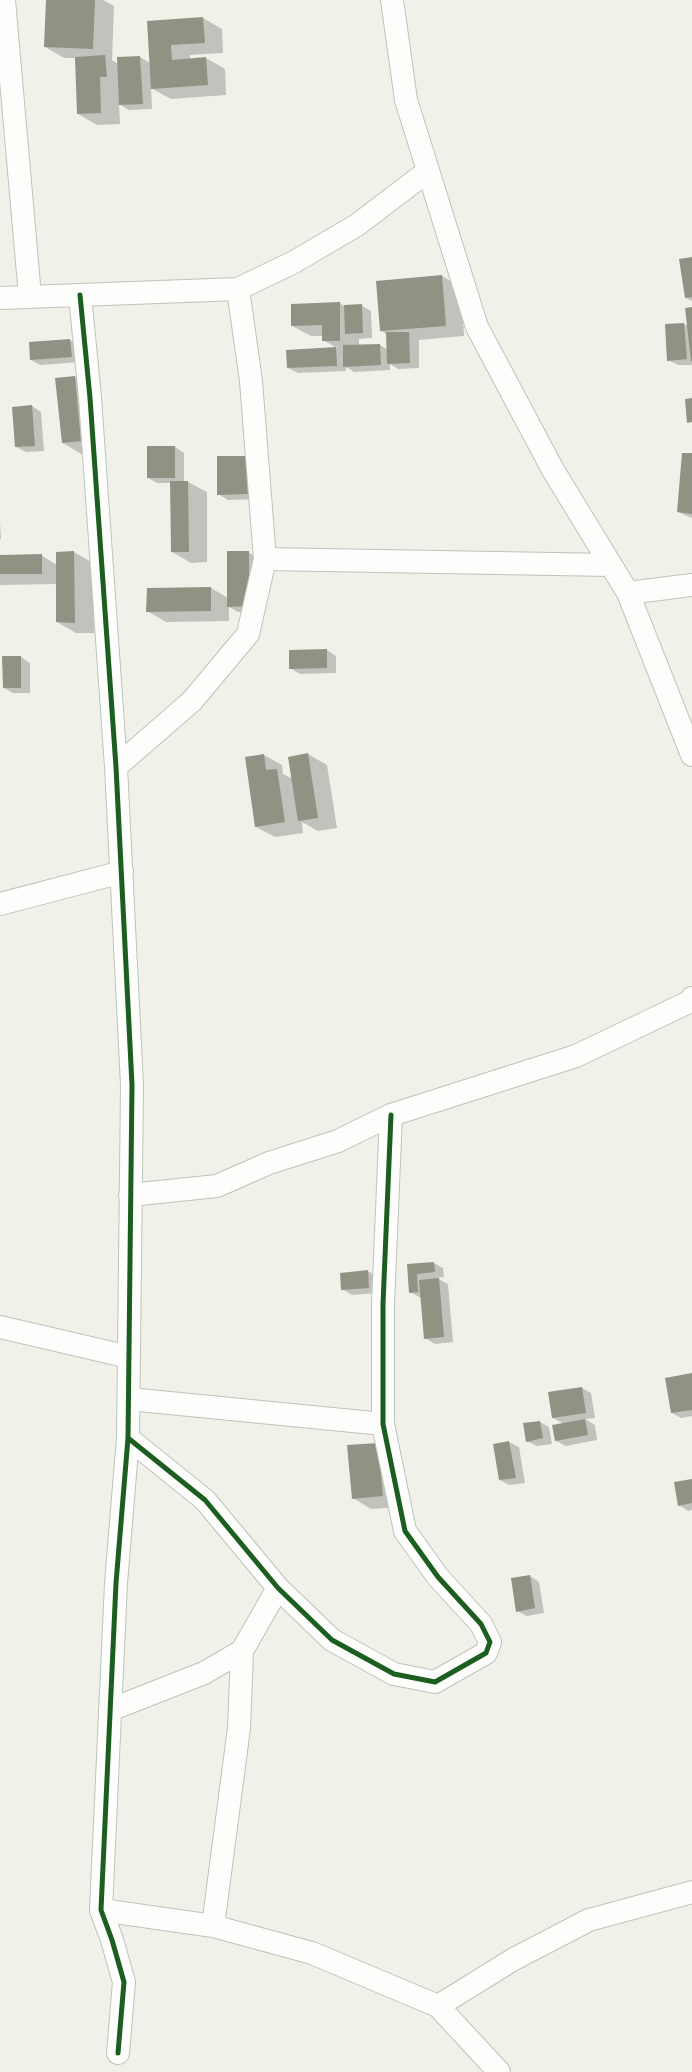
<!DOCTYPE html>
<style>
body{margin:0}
canvas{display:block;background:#f0f2ea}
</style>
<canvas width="692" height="2072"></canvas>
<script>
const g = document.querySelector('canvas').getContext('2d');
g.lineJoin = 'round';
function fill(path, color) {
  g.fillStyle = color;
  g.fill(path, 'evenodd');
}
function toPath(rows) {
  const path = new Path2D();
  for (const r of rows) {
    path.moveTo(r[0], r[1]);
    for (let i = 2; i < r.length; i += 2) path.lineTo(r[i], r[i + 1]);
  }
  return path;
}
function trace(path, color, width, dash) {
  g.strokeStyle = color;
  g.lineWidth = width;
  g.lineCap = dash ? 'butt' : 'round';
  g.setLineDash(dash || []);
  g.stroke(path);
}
const shadow = toPath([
 [47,0,103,0,114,6,112,60,118,64,118,58,140,57,150,63,148,22,203,18,222,29,223,53,190,55,190,59,206,58,225,69,226,95,171,99,151,88,152,109,129,110,119,104,120,124,97,125,78,114,76,58,64,58,45,47],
 [692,258,692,301,686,298],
 [442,276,461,287,464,336,419,340,419,368,398,369,390,364,390,370,354,372,346,367,346,371,298,373,288,368,287,351,337,348,323,340,323,336,311,336,292,326,340,303,344,306,361,305,371,311,372,338,359,339,359,346,380,345,388,350,387,334,381,331],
 [692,308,692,365,678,365,668,360,666,325,684,324,688,326],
 [70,340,80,345,81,362,40,365,31,360,30,343],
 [75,377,93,388,100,451,81,454,63,443],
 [32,406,41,412,44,451,26,452,16,447],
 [175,447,184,453,184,482,188,482,207,492,207,562,191,563,172,552,171,483,157,483,148,478],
 [692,454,692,518,678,512],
 [248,457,257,499,228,500,218,494],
 [0,522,1,539,0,539],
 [74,552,93,563,94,633,76,633,57,622,57,584,0,585,0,556,41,555,57,565,57,553],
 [248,552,258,558,258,611,238,612,229,607,229,621,166,622,147,611,211,588,228,598],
 [327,650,336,656,336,673,300,674,290,668],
 [21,657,30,663,30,693,13,693,4,688],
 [308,754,327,765,337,828,318,831,302,822,303,833,275,837,256,827,264,755,282,765,283,774,293,779],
 [434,1263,443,1268,444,1277,437,1278,448,1284,453,1342,435,1344,425,1338,421,1298,410,1292,408,1265],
 [368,1271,377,1277,378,1293,352,1295,342,1289],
 [692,1374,692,1416,681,1418,672,1413],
 [582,1388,591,1393,595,1418,585,1419,595,1425,597,1440,566,1446,556,1441,564,1424,553,1418],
 [540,1422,549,1427,552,1444,537,1446,527,1441],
 [509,1442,519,1447,525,1483,509,1485,500,1480,494,1445],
 [377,1444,401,1507,371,1509,353,1498],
 [692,1480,692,1510,688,1511,679,1505],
 [530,1576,539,1582,544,1613,527,1616,517,1611]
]);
const building = toPath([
 [46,0,95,0,93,49,44,47],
 [203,17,205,43,171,45,172,60,206,57,208,85,151,89,147,21],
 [105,55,107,77,100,77,101,113,77,114,75,57],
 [140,56,143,104,119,105,117,57],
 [692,257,692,297,685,298,679,259],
 [442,275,446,326,380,331,376,281],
 [340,302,340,341,322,341,322,325,291,326,291,304],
 [362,304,363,333,345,334,344,305],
 [692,307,692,361,691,361,685,308],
 [684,323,687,359,667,361,665,324],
 [386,332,409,332,410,363,387,364],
 [70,339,72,357,30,360,29,342],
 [380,344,381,365,343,367,343,345],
 [336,347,337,366,287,368,286,350],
 [75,376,81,441,62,443,55,378],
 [692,398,692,422,687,423,685,399],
 [32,405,35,446,15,447,12,407],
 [147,446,175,446,175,478,147,478],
 [682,453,692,453,692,514,677,512],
 [217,456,248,456,248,494,217,495],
 [170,481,188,481,189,552,171,552],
 [74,551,75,623,56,622,56,552],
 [227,551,249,551,249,606,227,607],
 [42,554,42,574,0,574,0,555],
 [211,587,211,611,146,612,147,588],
 [327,649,327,668,289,669,289,650],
 [2,656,21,656,21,688,3,688],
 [308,753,318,818,298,821,288,757],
 [264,754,266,770,277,769,285,822,255,827,245,757],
 [434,1262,435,1272,417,1274,418,1292,409,1293,407,1264],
 [368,1270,369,1288,341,1290,340,1273],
 [439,1278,444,1337,424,1339,419,1280],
 [692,1373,692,1410,671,1413,665,1378],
 [582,1387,586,1413,552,1418,548,1392],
 [585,1419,588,1435,555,1441,552,1425],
 [540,1421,543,1438,526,1442,523,1423],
 [509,1441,516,1478,499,1480,493,1444],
 [378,1443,383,1496,352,1499,347,1445],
 [692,1479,692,1503,678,1506,674,1482],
 [530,1575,535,1608,516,1612,511,1578]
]);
const minor = toPath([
 [4,0,30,296],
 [392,0,406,100,477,327,553,470,628,593,692,755],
 [80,295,90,398,116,767,132,1085,128,1438,116,1583,101,1910,112,1940,124,1982,118,2053],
 [0,298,238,289,294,262,357,225,428,171],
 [265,559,611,565],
 [628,593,692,585],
 [116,767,192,701,248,634,265,559,251,381,238,289],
 [0,904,122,872],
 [130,1195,217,1186,269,1163,338,1141,391,1115,576,1056,689,1002,692,998],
 [0,1327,129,1357],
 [129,1399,383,1424],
 [128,1438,205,1500,278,1588,332,1640,394,1674,435,1682,486,1653,490,1642,481,1624,438,1577,405,1531,383,1424,383,1304,391,1115],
 [110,1710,204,1673,242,1651],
 [101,1910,213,1926,312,1953,438,2006,499,2072],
 [213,1926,239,1728,242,1651,278,1588],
 [438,2006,514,1959,589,1920,692,1892]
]);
const cycleway = toPath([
 [80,295,90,398,116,767,132,1085,128,1438,116,1583,101,1910,112,1940,124,1982,118,2053],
 [128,1438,205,1500,278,1588,332,1640,394,1674,435,1682,486,1653,490,1642,481,1624,438,1577,405,1531,383,1424,383,1304,391,1115]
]);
fill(shadow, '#0003');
fill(building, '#8f9383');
trace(minor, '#c0c2bc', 24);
trace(minor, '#fdfdfc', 22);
trace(cycleway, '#1b5e20', 5);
</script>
